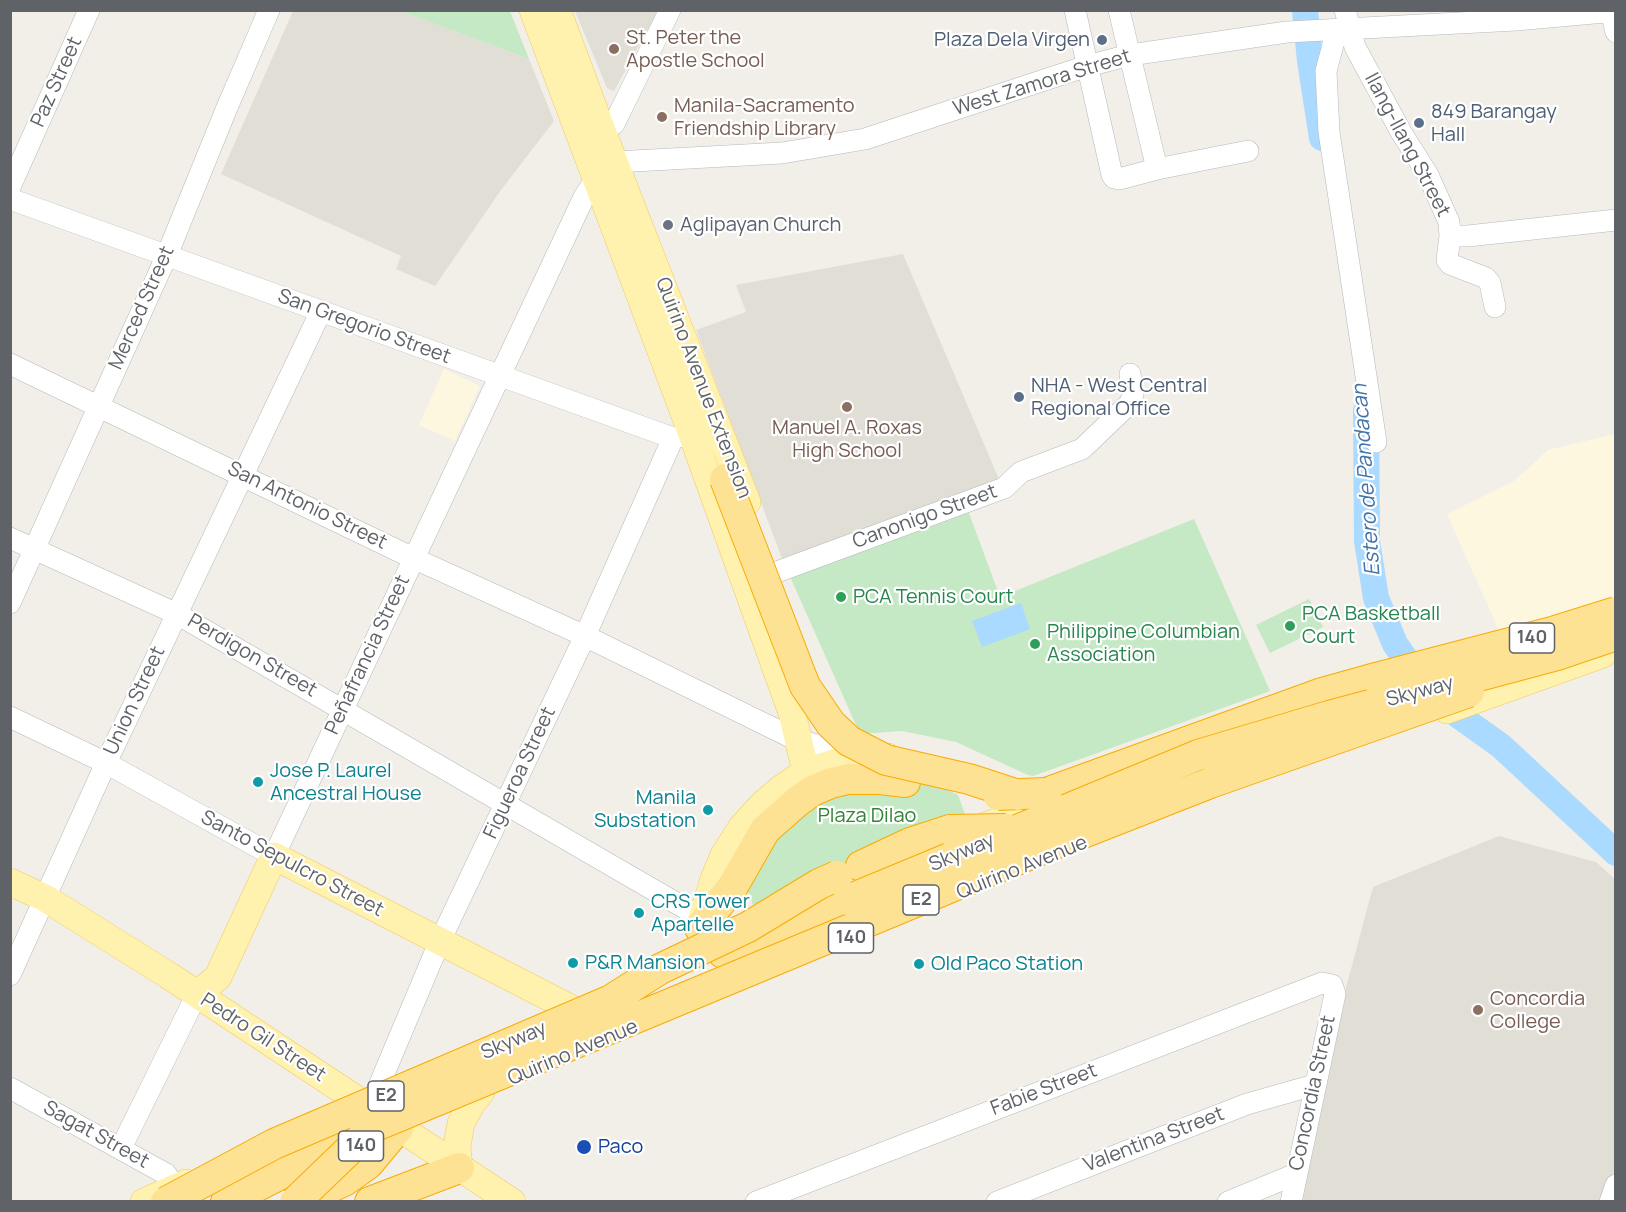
<!DOCTYPE html>
<meta charset="utf-8">
<style>
body{margin:0}
#map{position:relative;width:1626px;height:1212px;overflow:hidden;background:#f1efe8;font-family:Manrope,sans-serif}
canvas{display:block}
.frame{position:absolute;inset:0;border:12px solid #5f6368;pointer-events:none}
</style>
<div id="map">
<canvas width="1626" height="1212"></canvas>
<div class="frame"></div>
</div>
<script>
const g = document.querySelector('canvas').getContext('2d');
g.lineJoin = 'round';
function fill(path, color) {
  g.fillStyle = color;
  g.fill(path, 'evenodd');
}
function toPath(rows) {
  const path = new Path2D();
  for (const r of rows) {
    path.moveTo(r[0], r[1]);
    for (let i = 2; i < r.length; i += 2) path.lineTo(r[i], r[i + 1]);
  }
  return path;
}
function trace(path, color, width, dash) {
  g.strokeStyle = color;
  g.lineWidth = width;
  g.lineCap = dash ? 'butt' : 'round';
  g.setLineDash(dash || []);
  g.stroke(path);
}
function label(font, color, halo, rows, align = 'center') {
  g.font = font + ' Manrope,sans-serif';
  g.lineWidth = 4.5;
  g.setLineDash([]);
  g.textBaseline = 'middle';
  g.strokeStyle = halo;
  g.fillStyle = color;
  for (const [text, x, y, turn = 0] of rows) {
    g.save();
    g.translate(x, y);
    g.rotate((+turn || 0) * Math.PI / 180);
    g.textAlign = isNaN(turn) ? turn : align;
    if (halo) g.strokeText(text, 0, 0);
    g.fillText(text, 0, 0);
    g.restore();
  }
}
const commercial = toPath([
 [444,369,480,386,455,441,419,425],
 [1615,434,1615,596,1501,635,1447,514,1514,481,1548,450]
]);
const education = toPath([
 [293,11,400,11,529,59,554,121,501,190,435,286,396,269,401,256,221,174],
 [575,11,658,11,614,91,607,88],
 [903,254,1001,484,783,561,696,330,746,312,736,285],
 [1499,836,1596,862,1615,879,1616,1165,1604,1201,1293,1202,1307,1133,1373,887]
]);
const green = toPath([
 [400,11,510,11,529,59],
 [966,505,1000,597,1194,519,1270,691,1033,776,1028,775,956,742,902,731,860,734,788,572],
 [1309,599,1323,627,1270,653,1256,625],
 [897,776,946,789,958,795,967,820,753,905,744,882,750,867,803,807]
]);
const water = toPath([
 [1021,603,1030,629,982,647,972,621]
]);
const river = toPath([
 [1305,10,1310,61,1322,138],
 [1366,411,1367,541,1376,598,1395,644,1424,685,1459,716,1501,746,1616,853]
]);
const minor = toPath([
 [1075,10,1112,175,1114,178,1119,179,1157,169,1248,151],
 [1119,10,1157,169],
 [1345,10,1355,47,1401,132,1428,175,1449,222,1450,236,1447,260,1450,264,1486,278,1490,283,1495,307],
 [1611,11,1616,32],
 [1337,30,1326,71,1329,132,1376,442],
 [602,131,614,124,670,10],
 [10,187,89,10],
 [10,199,673,438,692,434,706,428],
 [1450,236,1468,236,1616,220],
 [10,364,413,558,585,636,799,741,823,746,845,743],
 [10,538,177,614,702,918],
 [774,573,1004,488,1021,472,1082,449,1130,403,1133,394,1130,374],
 [10,603,167,255,226,110,269,10],
 [10,717,106,763,274,856,584,197,597,177,615,162,782,153,865,139,1087,66,1130,55,1287,32,1516,20,1616,11],
 [10,975,106,763,321,311],
 [10,1088,166,1174,176,1188],
 [370,1107,439,943,585,636,673,438],
 [121,1148,197,994],
 [756,1202,1322,983,1332,985,1335,994,1291,1202],
 [997,1202,1247,1104,1314,1085],
 [1228,1202,1296,1174],
 [1610,1202,1616,1185]
]);
const major = toPath([
 [533,10,692,434,792,713,806,772],
 [557,10,602,131,747,502],
 [1447,710,1603,654],
 [977,829,1061,797],
 [10,882,45,898,168,975,512,1202],
 [700,925,714,879,724,855,742,827,763,804,782,788,806,772,842,760,888,757],
 [197,994,218,977,274,856,574,1010],
 [459,1168,457,1146,461,1123,472,1103,481,1092],
 [144,1202,186,1183]
]);
const highway = toPath([
 [1046,793,1319,694,1376,678],
 [861,866,910,843,950,830],
 [700,928,733,886,765,830,798,801,812,791,831,783,848,779,880,779,905,782],
 [723,953,848,900],
 [226,1202,363,1132],
 [298,1202,344,1181,368,1164,398,1128],
 [370,1202,459,1168]
]);
const highwayBridge = toPath([
 [725,479,805,686,831,724,849,741,886,760,969,779,1018,795],
 [1376,678,1552,632,1616,612],
 [998,795,1046,793],
 [950,830,1006,829],
 [848,900,1198,755,1329,716,1557,655,1616,635],
 [378,1125,1055,844,1210,783,1469,692],
 [166,1202,274,1144,611,1000,660,969,748,927,819,884,837,876],
 [295,1202,373,1127]
]);
const markers = [
 [1102,40,6,"#5c6f8a"],
 [614,49,6,"#8d6e63"],
 [662,117,6,"#8d6e63"],
 [1419,123,6,"#5c6f8a"],
 [668,225,6,"#6b7280"],
 [1019,397,6,"#5c6f8a"],
 [847,407,6,"#8d6e63"],
 [841,597,6,"#2e9e5b"],
 [1290,626,6,"#2e9e5b"],
 [1035,644,6,"#2e9e5b"],
 [258,782,6,"#0f9aa8"],
 [708,810,6,"#0f9aa8"],
 [639,913,6,"#0f9aa8"],
 [573,963,6,"#0f9aa8"],
 [919,964,6,"#0f9aa8"],
 [1478,1010,6,"#8d6e63"],
 [584,1147,8,"#1a4fb4"]
];
const shields = [
 [1532,638,45],
 [921,900,36],
 [851,938,45],
 [386,1096,36],
 [361,1146,45]
];
const shieldNames = [
 ["140",1532,638],
 ["E2",921,900],
 ["140",851,938],
 ["E2",386,1096],
 ["140",361,1146]
];
const educationNames = [
 ["St. Peter the",626,38],
 ["Apostle School",626,61],
 ["Manila-Sacramento",674,106],
 ["Friendship Library",674,129],
 ["Manuel A. Roxas",847,428,"center"],
 ["High School",847,451,"center"],
 ["Concordia",1490,999],
 ["College",1490,1022]
];
const serviceNames = [
 ["Plaza Dela Virgen",1090,40,"right"],
 ["849 Barangay",1431,112],
 ["Hall",1431,135],
 ["NHA - West Central",1031,386],
 ["Regional Office",1031,409]
];
const streetNames = [
 ["Paz Street",57,82,-66],
 ["West Zamora Street",1042,83,-17],
 ["Ilang-Ilang Street",1407,145,62],
 ["Merced Street",142,308,-66],
 ["San Gregorio Street",364,327,20],
 ["Quirino Avenue Extension",703,388,69],
 ["San Antonio Street",307,506,26],
 ["Canonigo Street",925,517,-20],
 ["Peñafrancia Street",368,655,-65],
 ["Perdigon Street",252,656,30],
 ["Skyway",1420,692,-15],
 ["Union Street",135,701,-65],
 ["Figueroa Street",520,773,-65],
 ["Skyway",962,853,-23],
 ["Santo Sepulcro Street",292,864,28],
 ["Quirino Avenue",1022,868,-22],
 ["Pedro Gil Street",263,1038,33],
 ["Skyway",514,1041,-23],
 ["Quirino Avenue",573,1053,-23],
 ["Fabie Street",1044,1090,-21],
 ["Concordia Street",1313,1093,-78],
 ["Sagat Street",96,1135,29],
 ["Valentina Street",1154,1140,-21]
];
const worshipNames = [
 ["Aglipayan Church",680,225]
];
const leisureNames = [
 ["PCA Tennis Court",853,597],
 ["PCA Basketball",1302,614],
 ["Court",1302,637],
 ["Philippine Columbian",1047,632],
 ["Association",1047,655]
];
const cultureNames = [
 ["Jose P. Laurel",270,771],
 ["Ancestral House",270,794],
 ["Manila",696,798,"right"],
 ["Substation",696,821,"right"],
 ["CRS Tower",651,902],
 ["Apartelle",651,925],
 ["P&R Mansion",585,963],
 ["Old Paco Station",931,964]
];
const parkNames = [
 ["Plaza Dilao",867,816]
];
const transitNames = [
 ["Paco",598,1147]
];
const waterNames = [
 ["Estero de Pandacan",1367,480,-94]
];
fill(commercial, '#fef7e0');
fill(education, '#e1ded6');
fill(green, '#c5e8c5');
fill(water, '#aadaff');
trace(river, '#aadaff', 26);
trace(minor, '#b5b8bc', 22);
trace(major, '#f2c960', 28);
trace(highway, '#f9ab00', 32);
trace(minor, '#fff', 21);
trace(major, '#fff2af', 27);
trace(highway, '#fde293', 30);
trace(highwayBridge, '#f9ab00', 32, []);
trace(highwayBridge, '#fde293', 30);
for (const [x, y, r, color] of markers) {
  const dot = new Path2D();
  dot.arc(x, y, r, 0, 2 * Math.PI);
  g.fillStyle = color;
  g.fill(dot);
  trace(dot, '#fff', 2);
}
for (const [x, y, w] of shields) {
  const box = new Path2D();
  box.roundRect(x - w / 2, y - 15, w, 30, 4.5);
  g.fillStyle = '#fff';
  g.fill(box);
  trace(box, '#5f6368', 1.5);
}
label('bold 18px', '#5f6368', null, shieldNames);
label('20px', '#785e54', '#fff', educationNames, 'left');
label('20px', '#4e5e75', '#fff', serviceNames, 'left');
label('20px', '#5f6368', '#fff', streetNames);
label('20px', '#5b616d', '#fff', worshipNames, 'left');
label('20px', '#27864d', '#fff', leisureNames, 'left');
label('20px', '#0d838f', '#fff', cultureNames, 'left');
label('20px', '#348238', '#fff', parkNames);
label('20px', '#164399', '#fff', transitNames, 'left');
label('italic 21px', '#4174aa', '#fff', waterNames);
</script>
